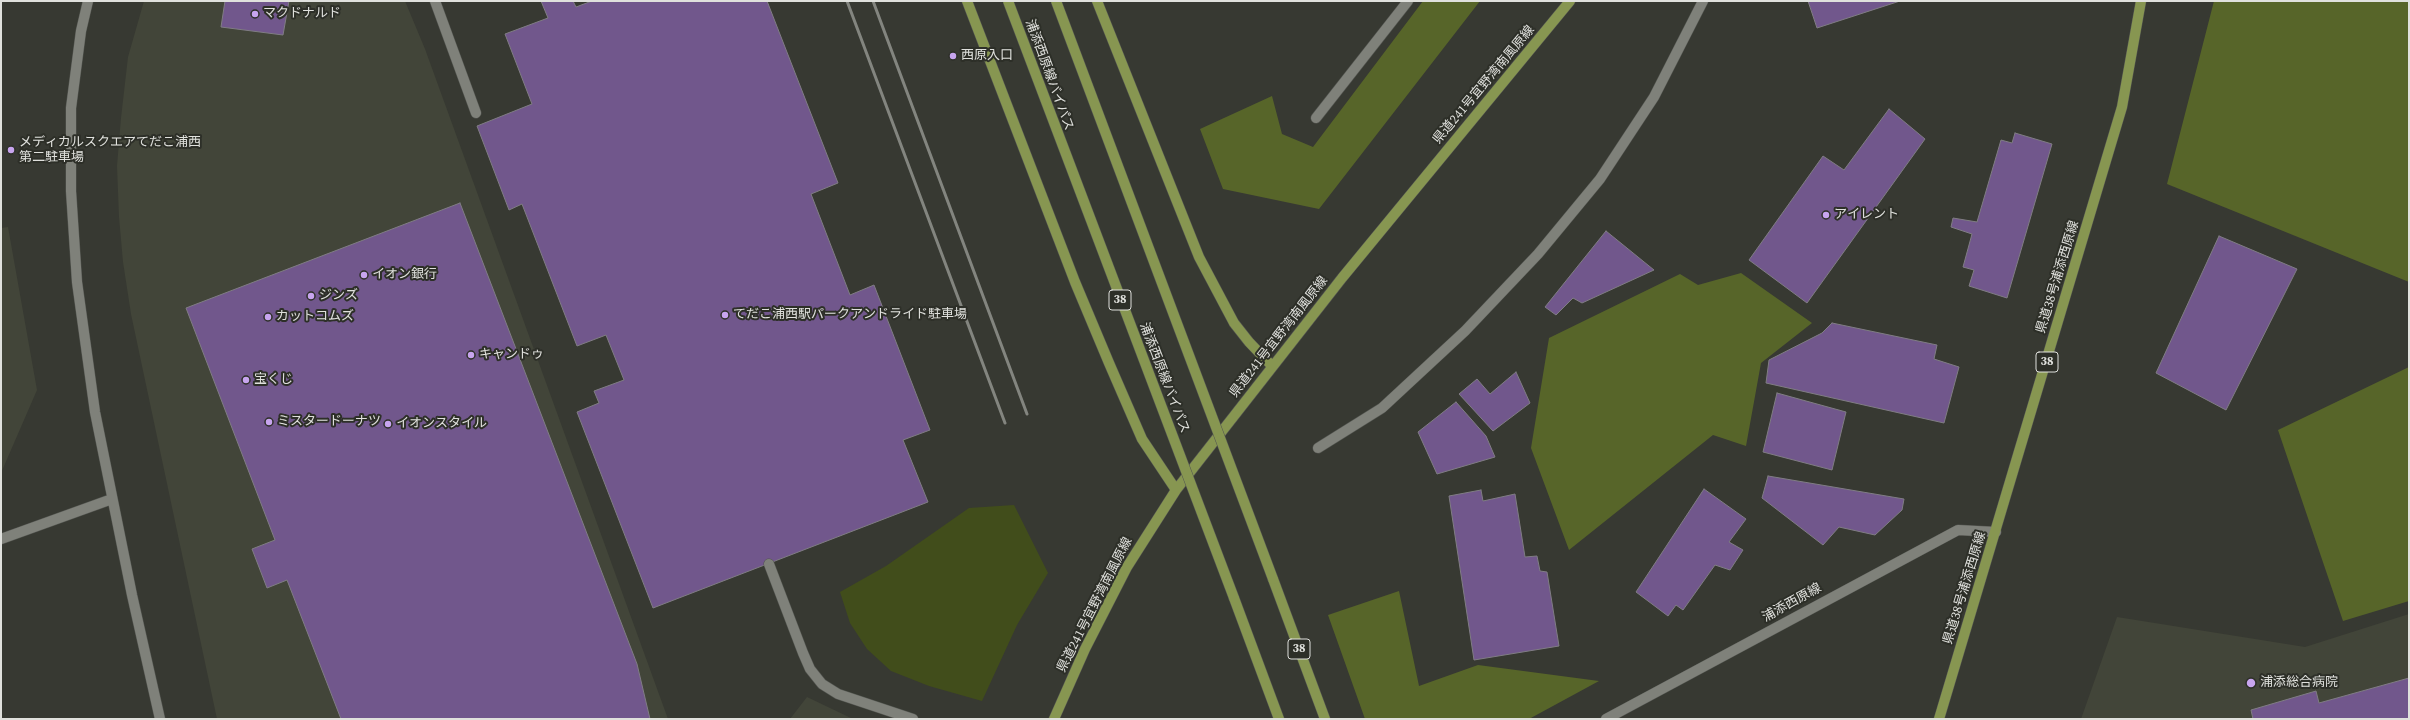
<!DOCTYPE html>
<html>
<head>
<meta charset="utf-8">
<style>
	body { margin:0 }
	#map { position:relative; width:2410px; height:720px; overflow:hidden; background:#373932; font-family:"Source Serif 4",serif }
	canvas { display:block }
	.frame { position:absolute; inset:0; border:2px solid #e0e1dd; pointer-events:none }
</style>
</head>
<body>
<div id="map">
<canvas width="2410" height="720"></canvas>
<div class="frame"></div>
</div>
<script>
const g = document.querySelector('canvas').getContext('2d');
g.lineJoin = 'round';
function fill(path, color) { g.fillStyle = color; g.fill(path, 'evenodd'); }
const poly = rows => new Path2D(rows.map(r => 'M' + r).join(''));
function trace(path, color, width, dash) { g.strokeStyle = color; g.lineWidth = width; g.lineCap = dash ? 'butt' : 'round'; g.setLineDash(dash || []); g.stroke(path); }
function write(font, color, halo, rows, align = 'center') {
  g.font = font + ' "Source Serif 4","Noto Sans JP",serif'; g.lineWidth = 4; g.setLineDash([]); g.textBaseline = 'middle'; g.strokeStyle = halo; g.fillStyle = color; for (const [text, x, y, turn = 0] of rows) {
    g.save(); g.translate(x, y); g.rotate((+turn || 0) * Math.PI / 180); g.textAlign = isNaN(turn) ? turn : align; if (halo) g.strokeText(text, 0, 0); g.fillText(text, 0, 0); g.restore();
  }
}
fill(poly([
	[144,1,405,1,425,49,668,719,217,719,131,314,123,262,119,217,117,166,121,118,128,57],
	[8,227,37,390,1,473,1,228],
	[2409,614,2409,719,2081,719,2117,617,2305,647],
	[807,697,853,719,790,719]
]), '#424539');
fill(poly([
	[1014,505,1048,573,1017,625,982,701,929,686,891,671,867,649,850,623,840,592,886,566,969,508]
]), '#414d1b');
fill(poly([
	[1423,1,1480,1,1319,209,1223,189,1200,129,1272,96,1282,134,1313,147],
	[2214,1,2409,1,2409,282,2167,184],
	[1741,273,1812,323,1761,363,1746,446,1713,435,1569,550,1531,448,1549,338,1680,274,1698,285],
	[2409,367,2409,601,2343,621,2278,430],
	[1399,591,1419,686,1478,665,1599,681,1529,719,1365,719,1328,615]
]), '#576529');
const building = poly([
	[225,1,289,1,283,35,221,27,225,1],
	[541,1,573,1,576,7,592,1,767,1,838,183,811,194,850,295,874,285,930,430,903,440,928,502,653,608,577,412,599,403,594,391,624,380,606,335,577,346,522,204,509,210,477,126,532,104,505,34,548,18,541,1],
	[1808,1,1900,1,1817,28,1808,1],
	[1889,109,1925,139,1807,303,1749,260,1823,156,1844,170,1889,109],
	[2015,133,2052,144,2007,298,1969,286,1974,270,1963,267,1972,234,1951,227,1953,218,1977,222,2001,140,2012,143,2015,133],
	[460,203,637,664,650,719,341,719,287,580,267,588,252,549,275,540,186,308,460,203],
	[1606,231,1654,270,1582,303,1573,298,1556,315,1545,307,1606,231],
	[2219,236,2297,269,2226,410,2156,373,2219,236],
	[1832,323,1937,345,1934,359,1959,367,1944,423,1766,383,1769,360,1822,333,1832,323],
	[1516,372,1530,403,1493,431,1459,394,1477,379,1490,394,1516,372],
	[1777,393,1846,412,1832,470,1763,452,1777,393],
	[1456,402,1486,436,1495,457,1437,474,1418,432,1456,402],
	[1768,476,1904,499,1902,510,1875,535,1839,527,1823,545,1762,498,1768,476],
	[1704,489,1746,519,1729,542,1743,550,1730,570,1715,565,1683,610,1676,605,1668,616,1636,592,1704,489],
	[1481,490,1483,501,1515,494,1525,557,1537,556,1540,571,1547,572,1559,646,1474,660,1449,496,1481,490],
	[2409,678,2409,719,2253,719,2251,710,2316,691,2319,703,2409,678]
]);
fill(building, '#71578c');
trace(building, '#807d84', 1);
const minor = poly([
	[88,1,81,31,71,108,71,191,77,282,95,412,132,595,160,719],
	[435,1,476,113],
	[1316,118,1408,1],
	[1318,448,1382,408,1465,331,1538,254,1600,179,1654,97,1703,1],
	[1,539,112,499],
	[769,564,803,653,810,669,822,684,838,694,913,719],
	[1606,719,1958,530,1996,532]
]);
const major = poly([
	[967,1,1075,282,1109,363,1142,439,1176,490],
	[1097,1,1199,257,1234,323,1249,342,1272,366],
	[1273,579,1325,719],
	[1234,598,1279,719],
	[1054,719,1085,649,1127,567,1176,490,1342,278,1570,1],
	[1939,719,2122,107,2141,1]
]);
trace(minor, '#545651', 11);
trace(major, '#545651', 11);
trace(minor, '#7f817a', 10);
trace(major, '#879651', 10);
trace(poly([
	[847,1,1005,423],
	[873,1,1027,414]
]), '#83857f', 3);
const majorBridge = poly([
	[1008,1,1234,598],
	[1056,1,1273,579]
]);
trace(majorBridge, '#545651', 11, []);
trace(majorBridge, '#879651', 10);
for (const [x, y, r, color] of [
	[255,14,4,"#c8a5ef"],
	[953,56,4,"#c8a5ef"],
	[11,150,4,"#c8a5ef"],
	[1826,215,4,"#c8a5ef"],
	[364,275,4,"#c8a5ef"],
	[311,296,4,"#c8a5ef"],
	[725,315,4,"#c8a5ef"],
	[268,317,4,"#c8a5ef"],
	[471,355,4,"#c8a5ef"],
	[246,380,4,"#c8a5ef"],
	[269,422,4,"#c8a5ef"],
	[388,424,4,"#c8a5ef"],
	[2251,683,5,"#c8a5ef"]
]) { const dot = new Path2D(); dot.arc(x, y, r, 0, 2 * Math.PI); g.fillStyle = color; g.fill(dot); trace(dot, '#2d2f28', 1.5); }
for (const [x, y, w] of [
	[1120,300,22],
	[2047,362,22],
	[1299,649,22]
]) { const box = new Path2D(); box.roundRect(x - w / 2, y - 10, w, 20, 3); g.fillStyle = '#2d2f28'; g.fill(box); trace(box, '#e0e1dd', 1); }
write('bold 12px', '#e0e1dd', null, [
	["38",1120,300],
	["38",2047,362],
	["38",1299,649]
]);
write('13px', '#e0e1dd', '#2d2f28', [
	["マクドナルド",263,14],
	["西原入口",961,56],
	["メディカルスクエアてだこ浦西",19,143],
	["第二駐車場",19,158],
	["アイレント",1834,215],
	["イオン銀行",372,275],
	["ジンズ",319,296],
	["てだこ浦西駅パークアンドライド駐車場",733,315],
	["カットコムズ",276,317],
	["キャンドゥ",479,355],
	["宝くじ",254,380],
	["ミスタードーナツ",277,422],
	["イオンスタイル",396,424],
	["浦添総合病院",2260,683]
], 'left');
write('13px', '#e0e1dd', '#2d2f28', [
	["浦添西原線バイパス",1049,75,70],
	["県道241号宜野湾南風原線",1484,85,-50],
	["県道38号浦添西原線",2058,277,-73],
	["県道241号宜野湾南風原線",1279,337,-52],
	["浦添西原線バイパス",1164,378,69],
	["県道38号浦添西原線",1965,588,-73],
	["浦添西原線",1792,603,-29],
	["県道241号宜野湾南風原線",1095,605,-63]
]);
</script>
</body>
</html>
